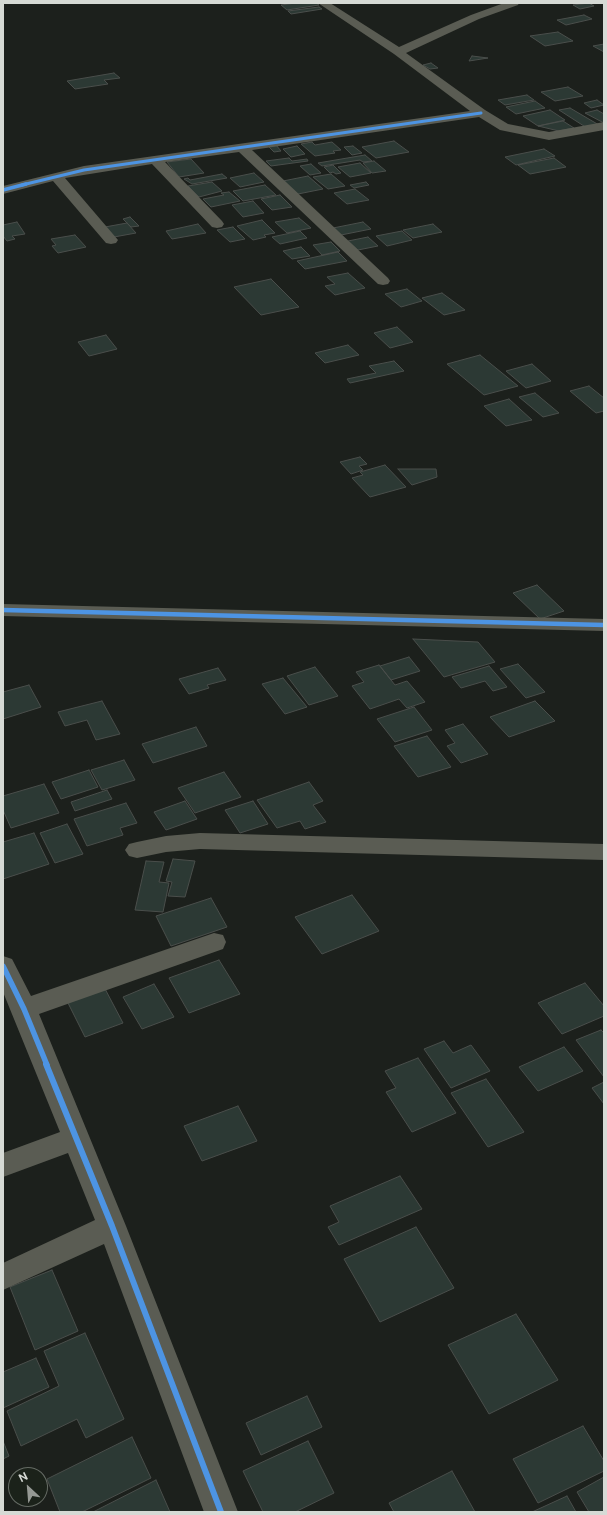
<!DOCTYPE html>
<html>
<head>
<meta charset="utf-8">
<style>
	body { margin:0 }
	#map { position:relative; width:607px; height:1515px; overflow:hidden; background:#1c201c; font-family:"Public Sans",sans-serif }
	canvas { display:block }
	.frame { position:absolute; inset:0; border:4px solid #d6dad5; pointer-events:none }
	.north { position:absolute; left:8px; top:1467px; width:40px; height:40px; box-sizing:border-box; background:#1b221a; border:1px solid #666c65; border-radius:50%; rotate:334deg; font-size:11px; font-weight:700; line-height:16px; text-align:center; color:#d6dad5 }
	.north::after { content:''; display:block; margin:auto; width:14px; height:18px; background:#959994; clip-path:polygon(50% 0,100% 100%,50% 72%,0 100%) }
</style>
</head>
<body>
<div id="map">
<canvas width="607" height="1515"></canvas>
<div class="frame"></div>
<div class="north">N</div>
</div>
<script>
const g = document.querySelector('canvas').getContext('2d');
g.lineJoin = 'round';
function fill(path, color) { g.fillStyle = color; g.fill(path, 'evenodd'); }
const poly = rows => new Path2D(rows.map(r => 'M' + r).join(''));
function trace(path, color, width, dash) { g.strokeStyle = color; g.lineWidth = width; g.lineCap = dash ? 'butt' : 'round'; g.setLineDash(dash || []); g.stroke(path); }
const building = poly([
	[296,3,316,3,319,5,287,10,281,5,296,3],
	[589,3,594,6,580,9,573,5,589,3],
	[319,7,322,9,291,14,288,11,319,7],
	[584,15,592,19,566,25,557,20,584,15],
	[558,32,573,41,545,46,530,36,558,32],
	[604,44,604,52,593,46,604,44],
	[472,56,488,58,469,61,472,56],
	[431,63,438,68,430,69,423,65,431,63],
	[114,73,120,78,104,80,108,84,75,89,67,81,114,73],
	[568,87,583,96,555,101,541,92,568,87],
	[527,95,534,100,505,105,498,100,527,95],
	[597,100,604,105,591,108,584,103,597,100],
	[535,101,545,108,516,114,506,107,535,101],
	[570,108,599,125,587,128,559,110,570,108],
	[550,110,565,120,538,126,523,116,550,110],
	[597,110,604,114,604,123,585,113,597,110],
	[563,121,574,128,559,131,538,126,563,121],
	[394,141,409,152,376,158,362,147,394,141],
	[312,142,315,145,332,142,341,150,333,151,335,153,315,156,301,144,312,142],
	[276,145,281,151,274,152,268,146,276,145],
	[297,146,305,154,291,157,283,149,297,146],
	[353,146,362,153,352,155,344,147,353,146],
	[544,149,555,156,516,165,505,157,544,149],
	[365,155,372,161,363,162,360,160,322,166,318,163,365,155],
	[289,158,292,161,307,159,308,161,271,166,266,161,289,158],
	[554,158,566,167,530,174,518,165,554,158],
	[191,159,204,173,179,177,167,162,191,159],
	[374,161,386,171,372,173,363,163,374,161],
	[360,163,371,173,350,177,338,167,360,163],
	[311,164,321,173,310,175,300,166,311,164],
	[333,165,341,173,336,174,333,172,330,173,324,167,333,165],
	[254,173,264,182,240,187,230,178,254,173],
	[222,174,227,178,192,184,184,179,188,178,190,180,222,174],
	[331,174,345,186,328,189,313,177,331,174],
	[308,176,323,189,298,194,283,181,308,176],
	[212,182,222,191,199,197,188,186,212,182],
	[366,182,369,185,354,188,350,185,366,182],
	[265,185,276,195,243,201,233,191,265,185],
	[355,189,369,200,347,204,334,193,355,189],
	[229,192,240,201,211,207,203,199,224,195,221,193,229,192],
	[280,195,292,207,272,210,261,199,280,195],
	[253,201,264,213,243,217,232,205,253,201],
	[130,217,139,226,131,227,123,219,130,217],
	[299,218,311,228,287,233,275,222,299,218],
	[262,220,275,233,264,235,266,237,253,240,237,226,262,220],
	[17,222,25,234,12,236,15,239,7,241,3,236,3,225,17,222],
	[363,222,371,229,341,235,333,228,363,222],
	[127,223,136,233,114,237,105,227,127,223],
	[198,224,206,233,172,239,166,231,198,224],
	[433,224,442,232,413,238,403,230,433,224],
	[233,227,245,239,230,242,217,230,233,227],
	[300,231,307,238,280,244,272,237,300,231],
	[402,231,412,240,387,246,376,236,402,231],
	[75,235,86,247,58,253,52,246,56,245,51,239,75,235],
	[368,237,378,246,358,250,348,241,368,237],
	[331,242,340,251,322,255,313,245,331,242],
	[301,247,310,256,292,259,283,251,301,247],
	[338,252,347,261,305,269,297,261,338,252],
	[348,273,365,288,335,295,325,286,335,284,327,277,348,273],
	[271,279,299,307,261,315,234,287,271,279],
	[407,289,422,301,401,307,385,294,407,289],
	[442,293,465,310,444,315,422,298,442,293],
	[397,327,413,342,390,348,374,333,397,327],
	[106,335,117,349,89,356,78,342,106,335],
	[348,345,359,355,325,363,315,353,348,345],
	[480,355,518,386,484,395,447,364,480,355],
	[394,361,404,371,350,383,347,379,376,373,369,366,394,361],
	[532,364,551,381,526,388,506,371,532,364],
	[589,386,604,398,604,411,596,413,570,391,589,386],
	[535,393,559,413,543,417,519,397,535,393],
	[509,399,532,420,506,426,484,406,509,399],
	[360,457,367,464,359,466,363,470,351,474,340,462,360,457],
	[385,465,406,487,370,497,352,478,363,475,360,472,385,465],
	[398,469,436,469,437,477,412,485,398,469],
	[537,585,564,611,540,619,513,593,537,585],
	[413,639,478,642,495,662,444,677,413,639],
	[409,657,420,671,391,680,380,666,409,657],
	[518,664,545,692,526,698,500,669,518,664],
	[379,665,395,685,407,681,425,702,407,708,399,699,370,709,352,686,364,682,356,672,379,665],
	[489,666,507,687,493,691,485,681,461,688,452,677,489,666],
	[315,667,338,696,309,705,287,676,315,667],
	[218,668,226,680,207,685,209,688,189,694,179,679,218,668],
	[283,678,307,707,285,714,262,684,283,678],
	[29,685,41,707,3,719,3,692,29,685],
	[102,701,120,734,96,740,87,720,65,726,58,712,102,701],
	[535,701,555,721,509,737,490,717,535,701],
	[414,707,432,730,395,742,377,719,414,707],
	[463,724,488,754,461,763,447,746,455,743,445,730,463,724],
	[196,727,207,746,153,763,142,744,196,727],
	[427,736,451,767,418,777,394,746,427,736],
	[124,760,135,780,102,790,91,770,124,760],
	[89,770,98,787,61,799,52,782,89,770],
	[224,772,241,797,195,813,178,788,224,772],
	[309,782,323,801,313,805,326,822,305,829,300,821,277,828,257,800,309,782],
	[44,784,59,813,11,828,3,810,3,796,44,784],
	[107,790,112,799,75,811,71,802,107,790],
	[185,801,197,819,166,830,154,812,185,801],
	[253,801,268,824,240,833,225,810,253,801],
	[126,803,137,823,120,828,123,835,87,846,74,819,126,803],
	[67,824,83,854,55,863,40,833,67,824],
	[34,833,49,864,3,879,3,842,34,833],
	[173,859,195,861,185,897,168,896,172,882,166,881,173,859],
	[146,861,164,862,159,882,169,883,163,912,135,910,146,861],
	[352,895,379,931,322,954,295,917,352,895],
	[211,898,227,927,171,946,156,916,211,898],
	[219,960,240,994,189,1013,169,978,219,960],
	[585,983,604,1006,604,1016,562,1034,538,1003,585,983],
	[154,984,174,1017,142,1029,123,997,154,984],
	[103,985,123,1023,85,1037,66,999,103,985],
	[601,1030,604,1033,604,1077,576,1040,601,1030],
	[444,1041,453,1053,471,1045,490,1071,451,1088,424,1049,444,1041],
	[564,1047,583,1071,538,1091,519,1067,564,1047],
	[418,1058,456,1113,412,1132,386,1092,396,1088,385,1071,418,1058],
	[486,1079,524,1132,488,1147,451,1093,486,1079],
	[604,1082,604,1104,592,1088,604,1082],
	[238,1106,257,1141,202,1161,184,1126,238,1106],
	[400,1176,422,1209,339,1245,328,1227,339,1222,330,1206,400,1176],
	[416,1227,454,1288,380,1322,344,1259,416,1227],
	[52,1270,78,1331,35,1350,10,1287,52,1270],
	[516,1314,558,1380,489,1414,448,1345,516,1314],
	[85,1333,124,1419,86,1438,77,1419,21,1446,7,1411,59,1386,44,1351,85,1333],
	[36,1358,49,1387,3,1408,3,1372,36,1358],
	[307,1396,322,1427,261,1455,246,1423,307,1396],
	[583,1426,604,1461,604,1471,538,1503,513,1459,583,1426],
	[132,1437,151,1478,82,1512,60,1512,47,1479,132,1437],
	[3,1441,9,1456,3,1459,3,1441],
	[308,1441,334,1493,295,1512,263,1512,243,1471,308,1441],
	[452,1471,475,1512,394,1512,389,1503,452,1471],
	[604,1477,604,1512,589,1512,577,1492,604,1477],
	[156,1480,170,1512,93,1512,156,1480],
	[567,1496,576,1512,532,1512,567,1496]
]);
fill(building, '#2c3934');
trace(building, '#4a4e4b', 1);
fill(poly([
	[318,3,330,3,399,47,471,15,504,3,519,3,518,5,479,19,406,53,485,110,508,124,549,132,604,122,604,130,549,140,500,130,479,117,252,150,388,278,390,281,388,284,383,285,378,284,239,152,165,162,222,221,224,224,222,227,217,228,212,227,152,164,65,178,118,240,116,243,111,244,106,243,53,181,3,194,3,186,84,166,470,111,394,54,318,3],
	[3,604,604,619,604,631,3,616,3,604],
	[200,833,604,844,604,860,200,849,166,852,137,858,129,856,125,850,129,844,137,842,166,836,200,833],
	[214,933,223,935,226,942,223,949,39,1014,126,1226,238,1512,204,1512,104,1244,3,1290,3,1263,95,1220,68,1153,3,1177,3,1153,60,1132,3,992,3,956,12,959,31,996,214,933]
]), '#5a5c53');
trace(poly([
	[22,185,84,170,481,113]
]), '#4d94e3', 3);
trace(poly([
	[3,190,26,184]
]), '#4d94e3', 3.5);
trace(poly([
	[3,610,604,625]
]), '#4d94e3', 4.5);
trace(poly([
	[3,966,24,1009,47,1065]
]), '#4d94e3', 5.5);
trace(poly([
	[46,1064,112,1226,221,1512]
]), '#4d94e3', 6);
</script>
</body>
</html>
